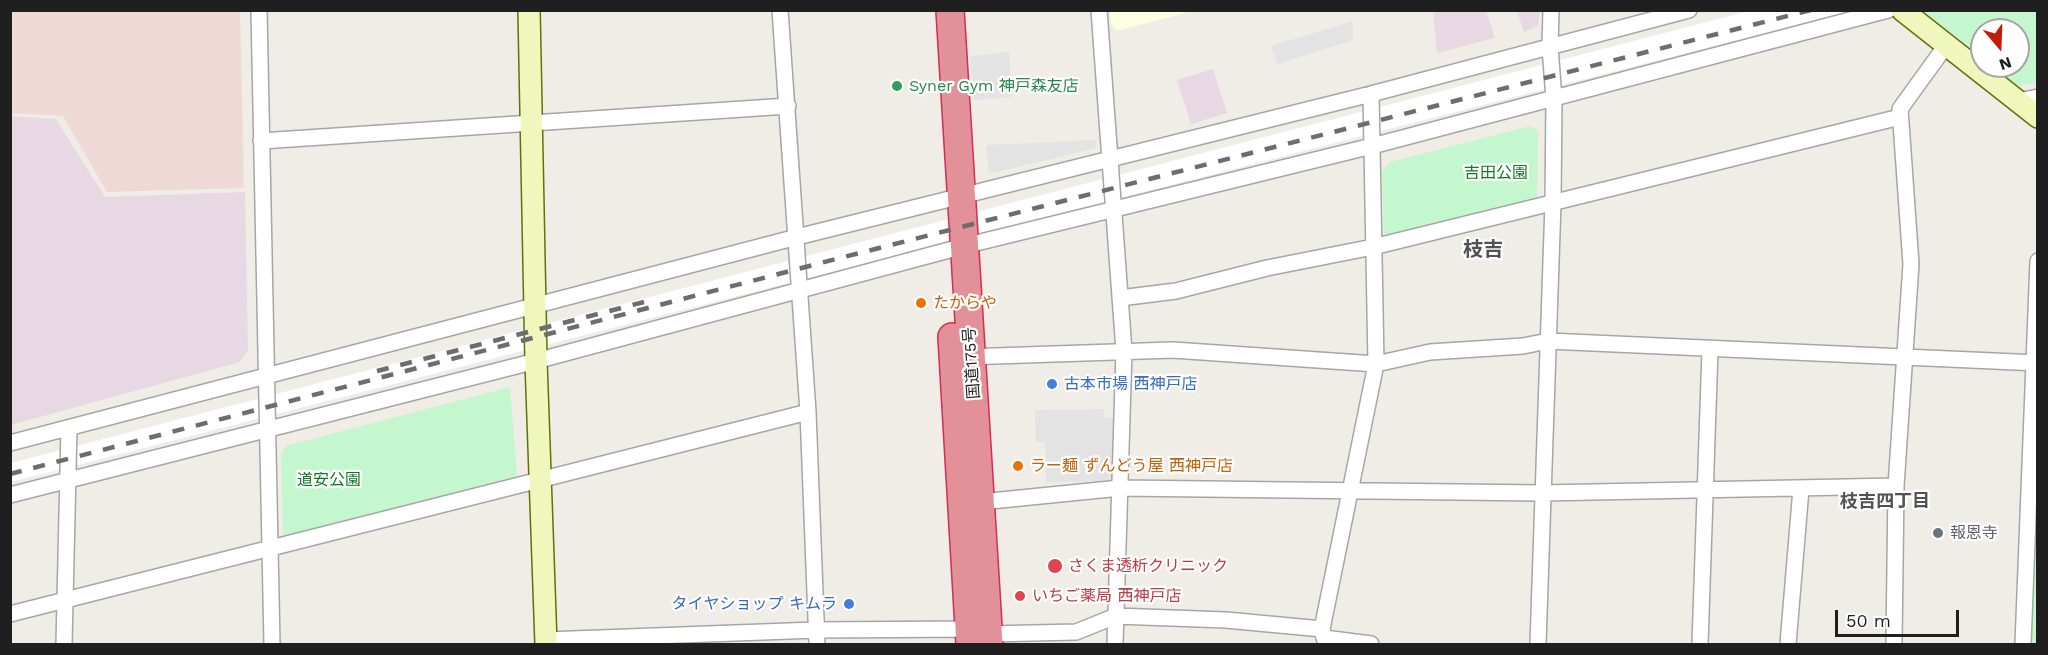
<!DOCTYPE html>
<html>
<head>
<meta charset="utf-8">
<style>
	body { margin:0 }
	#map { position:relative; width:2048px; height:655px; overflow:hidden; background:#f0ede6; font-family:"Work Sans",sans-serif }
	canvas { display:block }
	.frame { position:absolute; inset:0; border:12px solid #1f1f1f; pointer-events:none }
	.north { position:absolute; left:1970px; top:18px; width:60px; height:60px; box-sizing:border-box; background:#fff; border:2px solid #a5a5a5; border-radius:50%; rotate:161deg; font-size:16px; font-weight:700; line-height:24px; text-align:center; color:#1f1f1f }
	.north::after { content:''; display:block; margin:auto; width:21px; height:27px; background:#c61a08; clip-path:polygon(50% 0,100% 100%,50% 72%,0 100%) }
	.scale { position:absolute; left:1835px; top:610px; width:124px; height:27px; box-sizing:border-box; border:3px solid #1f1f1f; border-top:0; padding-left:8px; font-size:18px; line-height:21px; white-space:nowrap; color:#1f1f1f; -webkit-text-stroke:4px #fff; paint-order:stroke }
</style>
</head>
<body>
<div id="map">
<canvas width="2048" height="655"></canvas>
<div class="frame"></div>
<div class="north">N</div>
<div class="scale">50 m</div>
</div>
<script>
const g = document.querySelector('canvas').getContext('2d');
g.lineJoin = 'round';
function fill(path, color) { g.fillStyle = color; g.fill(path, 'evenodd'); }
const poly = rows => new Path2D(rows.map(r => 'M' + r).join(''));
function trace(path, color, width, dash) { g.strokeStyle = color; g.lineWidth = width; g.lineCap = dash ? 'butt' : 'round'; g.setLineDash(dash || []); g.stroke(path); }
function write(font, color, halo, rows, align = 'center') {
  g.font = font + ' "Work Sans","Noto Sans JP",sans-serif'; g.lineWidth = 4.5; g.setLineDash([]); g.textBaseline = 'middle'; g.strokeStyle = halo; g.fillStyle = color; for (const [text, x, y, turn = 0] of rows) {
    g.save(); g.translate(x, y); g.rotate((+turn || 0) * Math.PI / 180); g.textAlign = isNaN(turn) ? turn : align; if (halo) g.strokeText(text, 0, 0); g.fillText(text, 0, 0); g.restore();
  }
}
fill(poly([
	[10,11,240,11,244,188,107,192,63,116,11,113]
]), '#efd9d6');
fill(poly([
	[1442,11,1486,11,1495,38,1437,53,1433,13],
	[1517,11,1540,11,1538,26,1524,32],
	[1213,69,1227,113,1191,124,1177,80],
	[11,116,56,119,105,197,245,192,248,350,240,362,11,425]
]), '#e8d8e4');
fill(poly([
	[1110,11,1110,10,1193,11,1117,31,1111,24]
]), '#fbfee1');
fill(poly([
	[1923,11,2037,11,2037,83,2015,86,1993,66,2018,66,2018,30,1982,30,1982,56],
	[1530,126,1538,131,1537,197,1533,203,1391,238,1384,233,1382,171,1390,162],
	[510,387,517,476,292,536,283,534,281,456,285,446],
	[2037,498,2037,644,2034,644,2029,640,2035,505]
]), '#c5f7ce');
fill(poly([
	[1353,21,1353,40,1277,64,1271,46],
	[1009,52,1012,97,974,100,970,56],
	[1095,140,1096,148,989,174,986,145],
	[1104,409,1105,418,1113,418,1114,481,1046,482,1045,442,1036,442,1035,410]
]), '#e3e3e3');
fill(poly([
	[1749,11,1850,11,11,482,11,463]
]), '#fff');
const street = poly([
	[259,10,272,644],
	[780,10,808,412,817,644],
	[1099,10,1124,351,1115,644],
	[2018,101,2038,97],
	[261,141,788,106],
	[1120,298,1176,291,1267,268,1373,247,1900,117],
	[965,357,1173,350,1376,364,1430,352,1523,346,1548,341,2038,363],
	[10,443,797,237,1371,94,1689,10],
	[10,495,536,361,964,246,1372,146,1888,10],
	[981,502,1120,488,1542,493,1896,486],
	[10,614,808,412],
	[1322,629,1376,364,1371,94],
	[546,640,816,630,969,629,989,634,1076,632,1116,616,1226,620,1322,629,1324,638,1371,644],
	[64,644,69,428],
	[1538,644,1553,203,1554,99,1550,47,1551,10],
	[1700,644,1710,350],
	[1788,644,1801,489],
	[1894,644,1896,486,1911,264,1900,109,1947,44],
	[2023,644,2038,261]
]);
const secondary = poly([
	[529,10,536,361,546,644],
	[1902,10,2038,117]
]);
const highway = poly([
	[950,10,989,644],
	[952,337,970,644]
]);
trace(street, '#a6a6a6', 18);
trace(secondary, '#5e7309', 24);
trace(highway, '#d42d56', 30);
trace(street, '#fff', 15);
trace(secondary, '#eff7bc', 21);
trace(highway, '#e39199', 27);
trace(poly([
	[377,371,644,302],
	[10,474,840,258,1811,10]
]), '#6d6d6d', 4.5, [12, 12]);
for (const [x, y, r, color] of [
	[897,86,6,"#2e9e5b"],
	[921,303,6,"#e8710a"],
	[1052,384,6,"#3f7fe0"],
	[1018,466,6,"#e8710a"],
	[1938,533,6,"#6b7280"],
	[1055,566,8,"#e0444e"],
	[1020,596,6,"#e0444e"],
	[849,604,6,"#3f7fe0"]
]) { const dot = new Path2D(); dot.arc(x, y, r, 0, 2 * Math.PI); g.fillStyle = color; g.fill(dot); trace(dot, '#fff', 2); }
write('16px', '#27864d', '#fff', [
	["Syner Gym 神戸森友店",909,86]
], 'left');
write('16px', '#107a23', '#fff', [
	["吉田公園",1496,173],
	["道安公園",329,480]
]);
write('16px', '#c56008', '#fff', [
	["たからや",933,303],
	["ラー麺 ずんどう屋 西神戸店",1030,466]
], 'left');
write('16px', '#1f1f1f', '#fff', [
	["国道175号",972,363,-94]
]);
write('16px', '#366cbe', '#fff', [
	["古本市場 西神戸店",1064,384],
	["タイヤショップ キムラ",837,604,"right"]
], 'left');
write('16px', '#5b616d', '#fff', [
	["報恩寺",1950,533]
], 'left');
write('16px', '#be3a42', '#fff', [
	["さくま透析クリニック",1068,566],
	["いちご薬局 西神戸店",1032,596]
], 'left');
write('bold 18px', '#525252', '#fff', [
	["枝吉四丁目",1885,502]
]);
write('bold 20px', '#525252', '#fff', [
	["枝吉",1483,250]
]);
</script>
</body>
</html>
